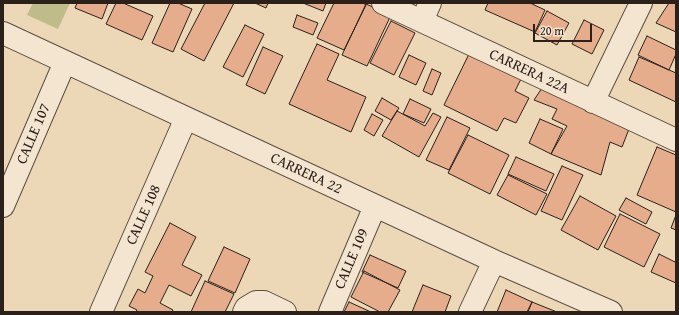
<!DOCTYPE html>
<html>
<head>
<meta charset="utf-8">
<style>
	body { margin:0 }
	#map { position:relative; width:679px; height:315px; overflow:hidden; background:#ecd7b7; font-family:"Gentium Book Plus",serif }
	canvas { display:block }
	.frame { position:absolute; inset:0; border:4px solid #2c201b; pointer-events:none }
	.scale { position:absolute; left:533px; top:24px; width:59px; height:18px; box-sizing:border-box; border:2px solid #2c201b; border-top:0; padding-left:5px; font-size:12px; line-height:14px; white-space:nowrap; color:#2c201b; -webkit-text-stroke:3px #f3e5d0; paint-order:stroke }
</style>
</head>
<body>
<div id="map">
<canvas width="679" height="315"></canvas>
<div class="frame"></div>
<div class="scale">20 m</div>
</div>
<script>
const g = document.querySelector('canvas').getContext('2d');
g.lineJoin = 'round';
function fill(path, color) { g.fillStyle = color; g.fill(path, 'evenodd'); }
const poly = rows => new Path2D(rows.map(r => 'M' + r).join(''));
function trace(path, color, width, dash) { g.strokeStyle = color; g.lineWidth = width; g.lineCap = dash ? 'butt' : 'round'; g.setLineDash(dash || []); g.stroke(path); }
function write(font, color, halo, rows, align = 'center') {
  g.font = font + ' "Gentium Book Plus",serif'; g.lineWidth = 3; g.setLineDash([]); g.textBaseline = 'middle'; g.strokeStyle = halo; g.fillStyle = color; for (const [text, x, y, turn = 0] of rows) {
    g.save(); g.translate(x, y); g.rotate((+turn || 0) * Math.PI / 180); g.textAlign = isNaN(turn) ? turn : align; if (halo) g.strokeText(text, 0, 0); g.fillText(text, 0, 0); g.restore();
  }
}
fill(poly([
	[33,3,70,3,58,29,27,15]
]), '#c0bc89');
const building = poly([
	[77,3,108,3,102,19,75,8,77,3],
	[116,3,123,3,153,16,142,40,106,24,116,3],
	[170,3,178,3,192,9,173,52,152,43,170,3],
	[205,3,234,3,204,61,181,49,205,3],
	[255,3,268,3,266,8,255,3],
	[303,3,326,3,323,11,303,3],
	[334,3,363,3,366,5,344,50,317,38,334,3],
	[488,3,530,3,545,10,535,32,485,10,488,3],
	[669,3,676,3,676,32,656,23,669,3],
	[366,4,391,15,367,66,342,55,366,4],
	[547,11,569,23,557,45,535,33,547,11],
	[297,15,318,23,313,35,293,27,297,15],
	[584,20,604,30,592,54,572,44,584,20],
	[391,21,415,33,394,75,370,63,391,21],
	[245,25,264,34,243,77,223,67,245,25],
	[647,36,676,50,676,54,669,70,638,55,647,36],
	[317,44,339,54,327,80,366,97,351,132,289,104,317,44],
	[263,47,283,56,265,94,246,85,263,47],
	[470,52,522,77,515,91,529,98,516,123,504,118,497,131,444,105,470,52],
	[409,55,426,63,416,85,399,77,409,55],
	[639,57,676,73,676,102,629,80,639,57],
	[432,69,441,73,432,95,423,91,432,69],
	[542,88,629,129,622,147,610,142,601,175,551,154,567,126,552,119,557,109,534,100,542,88],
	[382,98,399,108,391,120,375,111,382,98],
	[410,99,431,109,424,123,403,114,410,99],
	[397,111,425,126,433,113,441,117,419,157,382,136,397,111],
	[372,114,383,120,374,136,364,130,372,114],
	[447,117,470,128,449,170,426,160,447,117],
	[540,119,563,129,551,154,529,143,540,119],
	[468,135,509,155,490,194,448,173,468,135],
	[657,147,676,155,676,212,637,195,657,147],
	[516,157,554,174,546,191,508,174,516,157],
	[562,166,583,175,562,220,541,211,562,166],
	[508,175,547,194,536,215,497,195,508,175],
	[580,196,616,216,598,250,561,230,580,196],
	[626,198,652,212,646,224,619,210,626,198],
	[620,214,660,234,644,267,604,247,620,214],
	[676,215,676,230,671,228,676,215],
	[170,223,196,237,182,265,202,275,191,296,169,285,160,303,173,310,172,312,136,312,137,310,129,306,138,289,145,293,153,276,145,272,170,223],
	[224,247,250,259,235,293,208,281,224,247],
	[659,254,675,262,676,259,676,283,651,272,659,254],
	[370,255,406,271,398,288,362,272,370,255],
	[364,271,400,290,388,312,380,312,351,297,364,271],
	[205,281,234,294,225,312,191,312,205,281],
	[423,285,451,296,445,312,412,312,423,285],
	[506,290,532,302,527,312,497,312,506,290],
	[349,302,371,312,344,312,349,302],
	[532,302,557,312,528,312,532,302]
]);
fill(building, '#e5ad8b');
trace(building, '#2c201b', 1);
const street = poly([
	[383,3,676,140],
	[422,21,430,3],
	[3,33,494,261,611,312],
	[593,102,641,3],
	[3,206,65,62],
	[101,312,186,118],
	[244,312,246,308,256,302,264,302,285,312],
	[330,312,375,206],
	[470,312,494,261]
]);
trace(street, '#5c4e42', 24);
trace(street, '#f3e5d0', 22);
write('15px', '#2c201b', '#f3e5d0', [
	["CARRERA 22A",529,72,25],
	["CALLE 107",34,134,-67],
	["CARRERA 22",306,174,25],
	["CALLE 108",144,215,-66],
	["CALLE 109",352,259,-67]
]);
</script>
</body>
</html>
